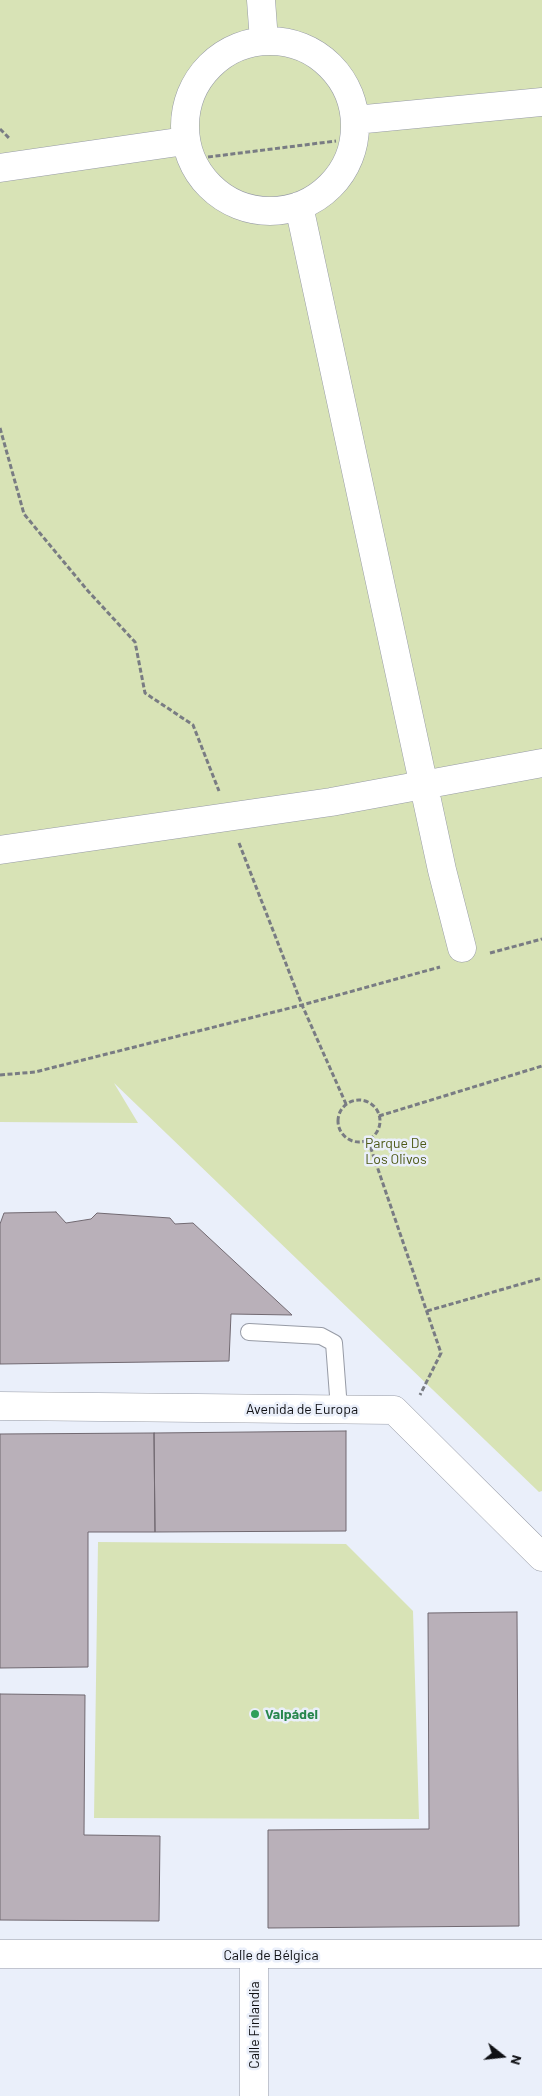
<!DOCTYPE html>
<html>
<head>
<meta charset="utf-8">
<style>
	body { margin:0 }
	#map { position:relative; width:542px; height:2096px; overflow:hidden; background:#eaeffa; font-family:Barlow,sans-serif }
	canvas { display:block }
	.north { position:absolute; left:477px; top:2031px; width:50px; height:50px; -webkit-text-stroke:4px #eaeffa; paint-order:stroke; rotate:106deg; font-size:14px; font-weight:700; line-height:20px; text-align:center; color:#0f1014 }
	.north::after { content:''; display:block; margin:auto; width:18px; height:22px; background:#0f1014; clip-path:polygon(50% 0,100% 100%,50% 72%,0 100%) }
</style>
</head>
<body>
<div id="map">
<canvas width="542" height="2096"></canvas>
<div class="north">N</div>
</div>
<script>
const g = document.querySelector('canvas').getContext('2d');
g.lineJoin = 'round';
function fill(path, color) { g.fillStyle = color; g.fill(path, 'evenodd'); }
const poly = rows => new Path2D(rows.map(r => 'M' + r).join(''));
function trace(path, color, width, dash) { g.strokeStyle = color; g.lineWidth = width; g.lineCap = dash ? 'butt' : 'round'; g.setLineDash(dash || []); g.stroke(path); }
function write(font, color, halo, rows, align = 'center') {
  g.font = font + ' Barlow,sans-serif'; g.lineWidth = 5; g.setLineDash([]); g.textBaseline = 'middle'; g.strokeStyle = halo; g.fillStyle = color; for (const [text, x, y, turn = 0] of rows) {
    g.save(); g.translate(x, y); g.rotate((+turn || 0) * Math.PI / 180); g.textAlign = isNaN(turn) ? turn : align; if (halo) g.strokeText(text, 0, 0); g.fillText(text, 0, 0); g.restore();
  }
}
fill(poly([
	[0,0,542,0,542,1491,539,1492,114,1083,138,1123,0,1122],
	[98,1542,346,1544,413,1611,419,1819,94,1818]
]), '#d8e3b6');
const building = poly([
	[56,1212,66,1223,91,1219,97,1213,170,1218,175,1224,193,1223,292,1315,231,1314,229,1361,0,1364,0,1224,4,1213,56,1212],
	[346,1431,346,1531,155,1532,154,1433,346,1431],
	[154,1433,155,1532,88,1532,88,1667,0,1668,0,1434,154,1433],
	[517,1612,519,1926,268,1928,268,1830,429,1829,428,1613,517,1612],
	[0,1694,85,1695,84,1835,160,1836,159,1921,0,1920,0,1694]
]);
fill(building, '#b9b0b9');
trace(building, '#716971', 1);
const service = poly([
	[249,1332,321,1336,334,1343,339,1409]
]);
const minor = poly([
	[261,0,264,41],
	'185 126a85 85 0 1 1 170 0a85 85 0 1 1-170 0Z',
	[355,120,542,102],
	[0,168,185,141],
	[299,206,442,870,462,948],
	[0,850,331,802,542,763],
	[0,1406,394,1410,542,1557],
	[0,1954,542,1954],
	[254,1955,254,2096]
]);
trace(service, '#979ba6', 18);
trace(minor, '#979ba6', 29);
trace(poly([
	[0,129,9,138],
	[208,157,336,141],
	[0,428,24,514,88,591,135,642,145,693,193,725,219,791],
	[239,843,302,1005,346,1104],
	[490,953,542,939],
	[0,1075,35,1072,302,1005,440,967],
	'338 1121a21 21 0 1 1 42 0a21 21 0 1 1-42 0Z',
	[379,1116,542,1066],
	[368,1140,441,1353,420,1395],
	[427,1311,542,1278]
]), '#797c83', 3, [5, 2.5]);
trace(service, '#fff', 16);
trace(minor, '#fff', 28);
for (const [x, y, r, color] of [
	[255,1714,5,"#2e9e5b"]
]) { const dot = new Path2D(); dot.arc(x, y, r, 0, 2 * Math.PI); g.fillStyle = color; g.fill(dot); trace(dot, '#eaeffa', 2); }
write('14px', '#4d5916', '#eaeffa', [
	["Parque De",396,1143],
	["Los Olivos",396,1159]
]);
write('14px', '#0f1014', '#eaeffa', [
	["Avenida de Europa",302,1409],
	["Calle de Bélgica",271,1955],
	["Calle Finlandia",254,2025,-90]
]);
write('bold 14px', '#27864d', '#eaeffa', [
	["Valpádel",265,1714]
], 'left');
</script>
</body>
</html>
